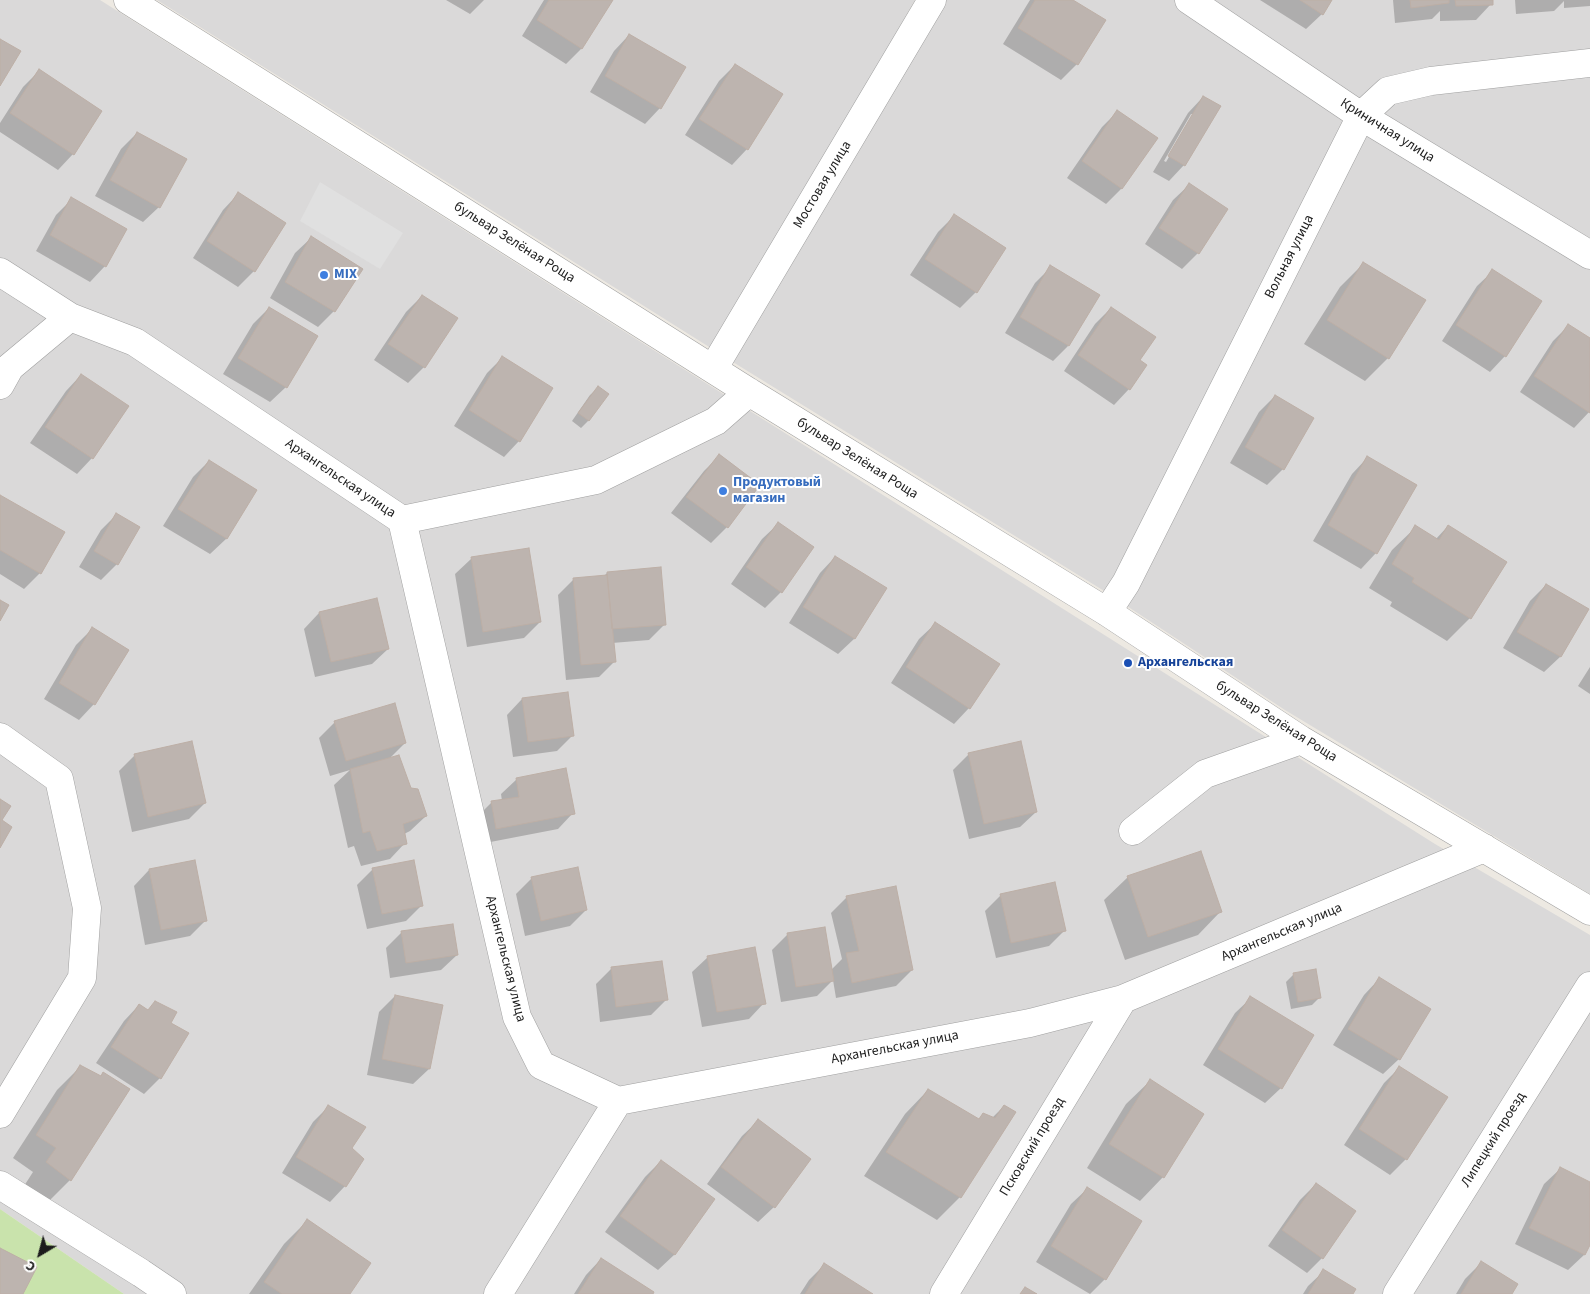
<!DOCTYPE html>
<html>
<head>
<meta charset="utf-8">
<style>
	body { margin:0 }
	#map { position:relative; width:1590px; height:1294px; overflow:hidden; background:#ede9e2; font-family:"Source Sans 3",sans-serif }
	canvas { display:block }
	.north { position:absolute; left:15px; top:1229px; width:50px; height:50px; -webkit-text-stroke:4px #fff; paint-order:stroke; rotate:217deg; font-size:14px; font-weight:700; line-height:20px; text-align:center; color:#1c1c1c }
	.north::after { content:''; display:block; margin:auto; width:18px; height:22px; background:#1c1c1c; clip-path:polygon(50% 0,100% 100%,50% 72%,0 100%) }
</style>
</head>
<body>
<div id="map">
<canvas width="1590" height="1294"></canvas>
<div class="north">С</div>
</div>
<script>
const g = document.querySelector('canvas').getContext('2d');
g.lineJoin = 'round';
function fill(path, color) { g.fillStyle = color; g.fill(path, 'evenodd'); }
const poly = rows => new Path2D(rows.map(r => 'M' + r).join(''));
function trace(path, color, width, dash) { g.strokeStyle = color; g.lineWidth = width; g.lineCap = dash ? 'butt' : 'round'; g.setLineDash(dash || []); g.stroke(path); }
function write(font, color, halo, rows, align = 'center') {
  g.font = font + ' "Source Sans 3",sans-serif'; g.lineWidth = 4; g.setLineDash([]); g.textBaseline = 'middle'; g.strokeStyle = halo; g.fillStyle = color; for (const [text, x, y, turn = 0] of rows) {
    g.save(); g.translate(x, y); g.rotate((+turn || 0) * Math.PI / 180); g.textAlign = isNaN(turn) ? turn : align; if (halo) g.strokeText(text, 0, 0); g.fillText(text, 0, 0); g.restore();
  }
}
fill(poly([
	[0,0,100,0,1435,844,1590,935,1590,1294,124,1294,0,1209],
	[157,0,915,0,714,350],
	[945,0,1590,0,1590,894,1285,710,1101,589,728,359]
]), '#dad9d9');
fill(poly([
	[0,1209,124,1294,0,1294]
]), '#c9e3ac');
fill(poly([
	[320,182,403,233,380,269,300,221]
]), '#e0e0e0');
fill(poly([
	[446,0,484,0,470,14],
	[544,0,611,0,581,49,566,64,522,36],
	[1030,0,1071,0,1077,64,1061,80,1003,44],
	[1260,0,1331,0,1322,14,1306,29],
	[1393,0,1491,0,1491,4,1476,20,1440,21,1440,11,1432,19,1395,23],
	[1515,0,1590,0,1590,6,1564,8,1564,1,1554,11,1516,14],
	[629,35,660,108,645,124,590,92,614,51],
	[735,65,747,149,732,165,685,135,719,81],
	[39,71,73,154,58,170,0,132,0,123,23,87],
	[1203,97,1184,165,1169,181,1153,172,1188,113],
	[1191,114,1194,114,1166,162,1164,161],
	[1117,112,1156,138,1121,189,1106,204,1067,178,1102,127],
	[137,133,159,207,143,222,95,196,121,149],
	[1189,185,1198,253,1182,269,1145,244,1173,200],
	[238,194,254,271,238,287,193,258,223,210],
	[72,199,105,266,90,282,36,251,56,215],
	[954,216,976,292,960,308,910,275,938,232],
	[311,238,334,311,318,327,270,298,295,253],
	[1363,264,1388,358,1365,381,1304,344,1340,287],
	[1051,267,1068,346,1053,361,1005,333,1035,283],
	[1493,271,1505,356,1490,372,1442,341,1477,286],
	[422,296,424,367,408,383,374,360,406,312],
	[269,308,286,387,270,402,223,374,253,324],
	[1111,308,1138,361,1129,389,1114,405,1064,371,1095,324],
	[1568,326,1590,340,1590,411,1574,428,1520,392,1553,341],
	[502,358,519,441,504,457,454,426,487,373],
	[81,375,92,458,77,474,30,443,66,391],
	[598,388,607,394,588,421,581,428,572,421,590,395],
	[1275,396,1283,469,1267,485,1230,463,1259,412],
	[720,455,759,485,727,527,711,543,671,513,704,471],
	[1367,458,1376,553,1361,569,1313,541,1352,474],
	[209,461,256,490,226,539,210,554,163,526,193,477],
	[0,497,40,573,24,589,0,574],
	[116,515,117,564,101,580,79,567,101,530],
	[778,524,781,592,765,608,731,584,762,539],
	[1448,526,1470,618,1447,641,1390,606,1392,602,1369,588,1392,550,1416,527,1435,540],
	[528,549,540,622,524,638,467,647,455,574,471,559],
	[835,557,885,588,854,639,838,654,789,623,820,573],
	[607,573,665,624,649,640,612,643,615,661,599,677,566,680,558,595,574,579,604,576],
	[1546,585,1588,609,1560,657,1544,672,1503,648,1530,601],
	[376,600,388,649,372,664,315,677,304,629,319,613],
	[935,624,969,708,954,724,891,683,919,639],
	[92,629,94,704,79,720,44,699,76,645],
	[1590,667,1590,694,1578,686],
	[522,699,573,735,557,751,513,757,507,715],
	[335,722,405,743,388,760,410,789,426,816,410,831,404,834,405,843,390,859,361,866,354,846,348,848,334,785,350,770,330,776,319,738],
	[969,754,1036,812,1020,827,969,839,953,770],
	[135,755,205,803,189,819,132,832,119,771],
	[517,779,573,813,558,829,480,844,476,818,492,802,502,801,501,794],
	[373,869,422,905,406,921,367,929,357,885],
	[149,870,205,921,190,936,145,945,134,886],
	[1128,877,1221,911,1198,935,1125,960,1104,900],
	[532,878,586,910,570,926,525,936,516,894],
	[1001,895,1065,930,1049,946,996,958,985,911],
	[847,897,912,970,896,986,836,998,833,980,817,996,781,1002,772,950,788,934,831,970,842,959,831,913],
	[402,932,457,955,441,970,390,978,386,948],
	[708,957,764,1003,749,1019,702,1027,692,972],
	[611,969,666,1000,651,1015,600,1022,596,984],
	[1294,974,1320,997,1312,1005,1291,1009,1286,982],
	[1379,979,1399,1059,1383,1074,1333,1045,1364,995],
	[395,996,429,1069,413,1084,367,1075,379,1012],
	[1251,998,1281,1088,1265,1103,1203,1065,1235,1013],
	[139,1005,187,1034,160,1078,144,1094,96,1063,124,1021],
	[81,1066,100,1077,103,1073,70,1180,47,1203,24,1186,33,1172,13,1158,57,1090],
	[1399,1068,1446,1098,1406,1159,1390,1175,1344,1145,1384,1083],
	[1150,1081,1163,1177,1140,1201,1087,1168,1126,1104],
	[928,1090,978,1120,983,1114,992,1118,1004,1106,960,1197,937,1220,864,1176,905,1114],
	[329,1106,345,1186,330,1202,282,1173,313,1122],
	[758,1121,774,1207,758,1222,707,1184,742,1136],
	[661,1161,714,1199,674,1255,658,1270,605,1232,645,1177],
	[1560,1169,1590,1184,1590,1242,1584,1255,1568,1270,1515,1244,1544,1184],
	[1316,1184,1322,1258,1307,1273,1268,1246,1300,1200],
	[1087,1189,1105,1279,1090,1294,1036,1262,1071,1204],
	[308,1220,348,1294,249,1294,284,1244],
	[601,1259,651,1294,574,1294,586,1275],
	[1481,1263,1511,1294,1456,1294,1465,1279],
	[824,1265,871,1294,800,1294,809,1280],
	[1324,1271,1352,1294,1303,1294,1308,1286]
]), '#0003');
const building = poly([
	[549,0,613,0,582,49,537,20,549,0],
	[1035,0,1073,0,1106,20,1078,65,1018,28,1035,0],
	[1300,0,1332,0,1323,15,1300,0],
	[1410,0,1449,0,1449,3,1411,8,1410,0],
	[1455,0,1493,0,1493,5,1456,6,1455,0],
	[629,34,686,67,661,109,605,76,629,34],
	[0,39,21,51,0,86,0,39],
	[735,64,783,94,748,150,699,119,735,64],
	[39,69,102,111,74,155,10,113,39,69],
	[1203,96,1221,106,1185,166,1168,156,1203,96],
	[1117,110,1158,138,1122,189,1082,161,1117,110],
	[137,132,187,159,160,208,110,180,137,132],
	[1189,183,1228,209,1199,254,1159,228,1189,183],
	[238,192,286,223,255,272,207,241,238,192],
	[71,197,127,229,106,267,50,235,71,197],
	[954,214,1006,248,977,293,925,259,954,214],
	[311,236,363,269,335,312,285,282,311,236],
	[1363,262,1426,300,1389,359,1327,320,1363,262],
	[1050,265,1100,295,1069,346,1020,317,1050,265],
	[1492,269,1542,301,1506,357,1456,325,1492,269],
	[422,295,458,318,425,368,388,344,422,295],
	[269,307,318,336,287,388,238,358,269,307],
	[1111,307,1156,337,1140,360,1147,365,1130,390,1078,355,1111,307],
	[1568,324,1590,338,1590,413,1534,376,1568,324],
	[502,356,553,388,520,442,469,410,502,356],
	[81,374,129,406,93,459,45,427,81,374],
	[598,386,609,394,589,421,578,413,598,386],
	[1275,395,1314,418,1284,470,1245,447,1275,395],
	[719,454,760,485,728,528,686,497,719,454],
	[1367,456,1417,485,1377,554,1328,525,1367,456],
	[209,460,257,490,227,539,178,509,209,460],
	[0,495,65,532,41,574,0,550,0,495],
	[116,513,140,527,118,565,94,551,116,513],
	[778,522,814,547,782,593,746,567,778,522],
	[1415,525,1439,540,1448,525,1507,562,1471,619,1412,582,1414,578,1392,564,1415,525],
	[529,548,541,622,483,632,471,557,529,548],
	[835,556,887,588,855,639,803,607,835,556],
	[661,567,666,625,612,629,607,572,661,567],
	[607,575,616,662,581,665,573,578,607,575],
	[1546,584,1589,609,1561,657,1517,632,1546,584],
	[377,598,389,649,331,662,319,612,377,598],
	[0,600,9,605,0,621,0,600],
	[935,622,1000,664,970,709,906,667,935,622],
	[92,627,129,650,95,705,59,683,92,627],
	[568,692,574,736,528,742,522,698,568,692],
	[395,703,406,743,346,761,334,721,395,703],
	[192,741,206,803,148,817,134,754,192,741],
	[1021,741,1037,812,984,824,968,753,1021,741],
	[399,755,411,788,418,789,427,816,403,824,407,844,377,851,370,831,363,833,350,769,399,755],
	[566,768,575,814,496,829,491,801,519,797,516,778,566,768],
	[0,799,11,806,2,820,12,827,0,848,0,799],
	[1201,851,1222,912,1148,937,1127,876,1201,851],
	[195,860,207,921,161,930,149,869,195,860],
	[414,860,423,906,382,914,372,868,414,860],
	[578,867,587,910,541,921,531,877,578,867],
	[1055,882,1066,931,1011,943,1000,894,1055,882],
	[896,886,913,970,852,983,846,953,859,951,846,896,896,886],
	[453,924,458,955,406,963,401,931,453,924],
	[825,927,834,981,796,987,787,933,825,927],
	[755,947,766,1004,717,1012,707,956,755,947],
	[662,961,668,1000,616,1007,611,967,662,961],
	[1316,969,1321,998,1298,1002,1293,973,1316,969],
	[1379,977,1431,1009,1400,1060,1348,1029,1379,977],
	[395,995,443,1005,430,1069,382,1059,395,995],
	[1250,996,1314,1035,1282,1089,1218,1049,1250,996],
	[155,1001,177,1012,171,1023,189,1033,161,1079,111,1047,139,1004,148,1010,155,1001],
	[80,1065,101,1076,103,1072,130,1089,71,1181,46,1162,56,1148,36,1135,80,1065],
	[1399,1066,1448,1097,1407,1160,1359,1129,1399,1066],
	[1150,1079,1204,1114,1164,1178,1109,1144,1150,1079],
	[928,1089,979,1119,983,1113,995,1118,1004,1105,1016,1112,961,1198,886,1152,928,1089],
	[328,1105,366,1127,352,1148,364,1159,346,1187,296,1157,328,1105],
	[758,1119,811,1159,775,1208,721,1167,758,1119],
	[661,1160,715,1199,675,1255,620,1216,661,1160],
	[1560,1167,1590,1182,1590,1245,1585,1255,1529,1228,1560,1167],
	[1316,1183,1356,1211,1323,1259,1282,1230,1316,1183],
	[1087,1187,1142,1221,1106,1280,1051,1246,1087,1187],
	[307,1219,371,1263,350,1294,282,1294,264,1282,307,1219],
	[0,1248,37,1267,23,1294,0,1294,0,1248],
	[601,1258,654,1292,653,1294,578,1294,601,1258],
	[1481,1261,1518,1284,1512,1294,1461,1294,1481,1261],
	[824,1263,873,1294,805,1294,824,1263],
	[1323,1269,1356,1289,1353,1294,1308,1294,1323,1269],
	[1025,1287,1037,1294,1020,1294,1025,1287]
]);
fill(building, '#bdb4af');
trace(building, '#bdafa6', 1);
const minor = poly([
	[128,0,749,392,1107,612,1301,740,1590,911],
	[1189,0,1361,116,1590,255],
	[0,272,70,317,135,342,402,520,517,1017,541,1065,618,1101,1030,1023,1123,999,1484,848],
	[713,369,932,0],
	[0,385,10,367,70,317],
	[402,520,596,480,716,421,749,392],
	[1107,612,1126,583,1361,116,1388,91,1431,81,1590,63],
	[0,737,59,779,87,908,82,978,0,1114],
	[1133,831,1205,774,1301,740],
	[0,1185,141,1273,172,1294],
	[498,1294,618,1101],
	[944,1294,1123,999],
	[1397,1294,1590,986]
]);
trace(minor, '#a0a0a0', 29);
trace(minor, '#fff', 28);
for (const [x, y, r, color] of [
	[324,275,5,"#3f7fe0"],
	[723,491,5,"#3f7fe0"],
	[1128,663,5,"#1a4fb4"]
]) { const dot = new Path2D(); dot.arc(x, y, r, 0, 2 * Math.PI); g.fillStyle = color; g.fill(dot); trace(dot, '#fff', 2); }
write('14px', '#1c1c1c', '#fff', [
	["Криничная улица",1387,131,32],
	["Мостовая улица",823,185,-59],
	["бульвар Зелёная Роща",514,243,32],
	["Вольная улица",1290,257,-63],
	["бульвар Зелёная Роща",857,459,32],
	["Архангельская улица",340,479,34],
	["бульвар Зелёная Роща",1276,722,32],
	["Архангельская улица",1282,933,-23],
	["Архангельская улица",505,959,76],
	["Архангельская улица",895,1048,-11],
	["Липецкий проезд",1494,1140,-58],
	["Псковский проезд",1033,1147,-59]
]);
write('bold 14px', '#366cbe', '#fff', [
	["MIX",334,275],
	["Продуктовый",733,483],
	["магазин",733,499]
], 'left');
write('bold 14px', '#164399', '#fff', [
	["Архангельская",1138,663]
], 'left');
</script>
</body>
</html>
